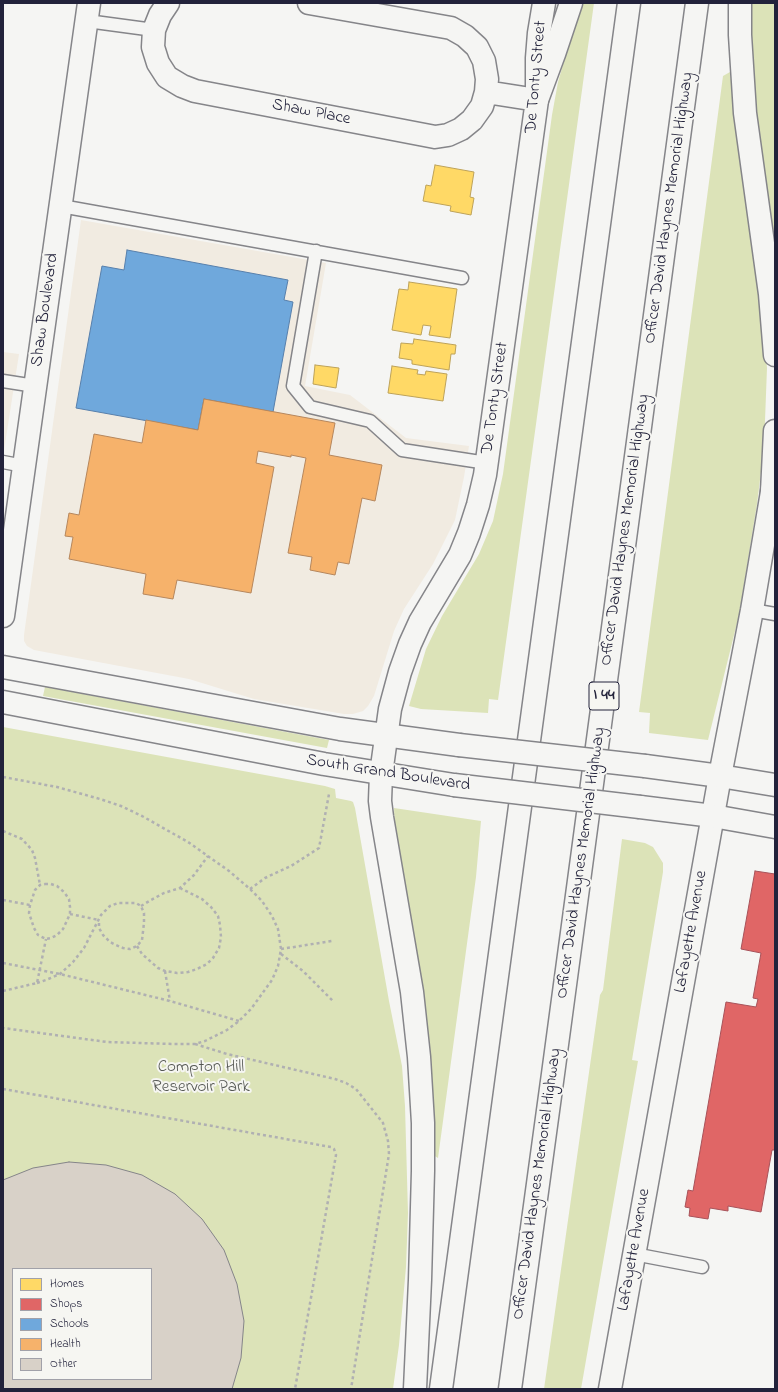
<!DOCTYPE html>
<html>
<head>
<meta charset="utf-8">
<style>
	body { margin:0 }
	#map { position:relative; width:778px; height:1392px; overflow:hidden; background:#f5f5f3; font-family:"Indie Flower",sans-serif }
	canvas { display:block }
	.frame { position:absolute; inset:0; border:4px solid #22223b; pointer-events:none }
	.legend { position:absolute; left:12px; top:1268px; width:140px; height:112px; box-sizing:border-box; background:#f6f6f2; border:1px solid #a1a1a9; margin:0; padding:5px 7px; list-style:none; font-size:12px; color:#22223b }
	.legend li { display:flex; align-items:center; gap:8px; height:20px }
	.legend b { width:20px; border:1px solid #a1a1a9 }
</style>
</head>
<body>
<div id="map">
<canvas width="778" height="1392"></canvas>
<div class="frame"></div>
<ul class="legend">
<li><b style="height:11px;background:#ffd966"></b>Homes</li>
<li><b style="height:11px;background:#e06666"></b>Shops</li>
<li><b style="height:11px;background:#6fa8dc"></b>Schools</li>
<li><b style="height:11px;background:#f6b26b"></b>Health</li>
<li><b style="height:11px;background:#d8d1c8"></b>Other</li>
</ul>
</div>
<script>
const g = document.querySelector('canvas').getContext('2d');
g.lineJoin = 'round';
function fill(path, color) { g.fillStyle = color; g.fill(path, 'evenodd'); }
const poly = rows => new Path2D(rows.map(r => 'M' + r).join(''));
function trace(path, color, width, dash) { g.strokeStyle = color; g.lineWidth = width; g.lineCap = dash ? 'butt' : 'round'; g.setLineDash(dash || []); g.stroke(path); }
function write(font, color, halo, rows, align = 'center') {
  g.font = font + ' "Indie Flower",sans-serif'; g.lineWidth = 4; g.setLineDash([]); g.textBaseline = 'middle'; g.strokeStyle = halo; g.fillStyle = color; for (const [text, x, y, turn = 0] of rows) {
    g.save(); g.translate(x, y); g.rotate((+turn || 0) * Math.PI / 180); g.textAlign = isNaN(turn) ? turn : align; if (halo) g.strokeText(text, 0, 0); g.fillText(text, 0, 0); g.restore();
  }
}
fill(poly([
	[81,220,326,263,305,386,350,395,406,438,469,446,464,477,455,520,433,564,404,609,394,631,374,696,368,706,363,711,353,714,344,714,254,699,189,679,34,650,27,646,24,641,24,635],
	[3,352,19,354,3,457]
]), '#f1ebe1');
fill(poly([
	[581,3,594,3,498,700,489,699,488,713,421,709,409,706,426,649,442,616,479,554,493,521,503,474,552,115,558,82],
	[748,3,775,3,775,249,755,110],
	[730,72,739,147,759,282,767,368,764,447,757,504,739,615,708,740,649,733,650,713,639,712,723,76],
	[45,687,329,740,327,748,43,696],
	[3,727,325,786,335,789,336,798,351,801,353,802,355,808,389,1001,402,1066,405,1106,408,1213,406,1267,399,1345,393,1389,3,1389],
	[13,1269,151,1269,151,1379,13,1379],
	[394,808,481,821,476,877,438,1158,433,1155,395,837],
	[622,839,645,843,653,847,663,863,663,872,632,1060,638,1061,581,1389,544,1389,600,995,603,990]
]), '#dce3b8');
const homes = poly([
	[435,165,474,172,470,197,474,198,471,215,450,211,451,206,423,201,426,185,431,186,435,165],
	[409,282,457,289,450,338,429,335,431,326,423,325,421,335,392,330,399,289,408,290,409,282],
	[414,339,456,345,455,354,451,354,449,370,412,364,412,360,399,358,401,343,413,344,414,339],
	[315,365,339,368,336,388,313,384,315,365],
	[392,366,418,370,417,374,425,375,426,371,447,374,443,401,388,393,392,366]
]);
fill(homes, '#ffd966');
trace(homes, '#bda259', 1);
const shops = poly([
	[755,871,775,874,775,1150,772,1150,761,1212,728,1206,728,1211,710,1208,708,1219,689,1216,690,1208,685,1207,688,1190,693,1191,726,1002,756,1007,758,999,753,998,761,953,741,949,755,871]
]);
fill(shops, '#e06666');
trace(shops, '#a75259', 1);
const schools = poly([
	[127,250,288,280,284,300,293,302,273,412,204,399,198,430,76,408,102,266,124,270,127,250]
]);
fill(schools, '#6fa8dc');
trace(schools, '#5880ac', 1);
const health = poly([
	[204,399,335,423,329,455,382,465,375,501,362,498,349,564,338,562,335,575,310,570,312,557,288,553,306,458,291,455,291,457,258,451,256,463,274,467,251,593,177,580,173,599,143,594,146,574,69,559,73,537,65,536,69,513,79,515,94,434,142,443,146,420,198,430,204,399]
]);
fill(health, '#f6b26b');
trace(health, '#b6875d', 1);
const building = poly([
	[69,1162,106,1165,142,1175,175,1194,202,1219,224,1250,237,1284,244,1321,241,1358,232,1389,3,1389,3,1180,33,1168,69,1162],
	[13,1269,151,1269,151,1379,13,1379,13,1269]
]);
fill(building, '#d8d1c8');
trace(building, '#858589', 1);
const service = poly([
	[87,21,154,30],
	[61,206,462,278],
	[316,251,293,386,310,407,370,421,402,450,487,463],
	[3,381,35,386],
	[3,462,24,466],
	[752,610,775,614],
	[634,1254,702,1267]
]);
const minor = poly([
	[168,3,160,15,154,30,153,47,158,63,167,77,182,86,195,91,435,137,448,135,461,129,472,120,482,106,486,92,487,79,484,61,477,47,465,36,451,28,309,3],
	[486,92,537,100],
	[381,774,390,709,400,672,410,644,420,622,460,555,469,533,478,505,485,475,537,100,537,58,539,33,544,3],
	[610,1389,720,776,752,610,775,474]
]);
const tertiary = poly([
	[3,616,89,3]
]);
const primary = poly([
	[3,667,340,729,459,745],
	[3,702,324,764,454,785],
	[645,766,720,776,775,785],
	[640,807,713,816,775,827]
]);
const motorway = poly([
	[740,3,740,35,745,113,770,294,775,355],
	[537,100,554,54,571,3],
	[772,492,775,431],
	[381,774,380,801,382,817,412,992,419,1057,423,1123,423,1171,420,1280,415,1389],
	[441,1389,629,3],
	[510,1389,553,1074,697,3]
]);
trace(service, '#858589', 15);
trace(minor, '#858589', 25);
trace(tertiary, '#858589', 25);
trace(primary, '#858589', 25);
trace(motorway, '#858589', 25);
trace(poly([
	[3,777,57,787,100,799,121,806,142,816,188,842,229,871,250,889,262,901,272,916,278,929,281,949,278,966,272,980,251,1009,239,1021,227,1030,205,1041,195,1044,173,1044,107,1042,3,1028],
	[3,831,22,839,32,850,35,858,40,885],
	[45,884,51,884,57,886,64,892,69,899,70,907,70,914,63,929,57,935,51,938,46,939,38,935,34,928,29,913,30,905,35,890,40,885,45,884],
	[250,889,265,878,291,866,319,848,329,794],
	[3,900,30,905],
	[141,906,151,900,164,893,180,888,194,875,208,856],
	[70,914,99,920],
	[137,946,142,954,158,968,165,971,177,973,188,972,197,969,207,964,213,958,219,948,221,937,220,925,218,916,211,907,202,899,180,888],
	[281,949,332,941],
	[281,954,303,971,334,1002],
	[3,963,60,974,170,1001,239,1021],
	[165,971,170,1001],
	[37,983,46,980,60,974,73,962,84,948,101,915,110,906,118,903,136,903,141,906,144,913,144,923,142,940,137,946,130,949,123,948,116,945,110,942,103,935,99,928,99,920],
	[3,991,37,983,46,939],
	[195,1044,227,1054,335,1079,346,1083,356,1089,383,1123,388,1141,389,1154,351,1389],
	[3,1089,331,1147,334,1149,336,1155,295,1389]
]), '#b0b0b2', 2.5, [3, 3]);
trace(service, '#f5f5f3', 12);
trace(minor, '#f5f5f3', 22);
trace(tertiary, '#f5f5f3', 22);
trace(primary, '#f5f5f3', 22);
trace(motorway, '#f5f5f3', 22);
const primaryBridge = poly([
	[459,745,645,766],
	[454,785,640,807]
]);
trace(primaryBridge, '#858589', 25, []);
trace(primaryBridge, '#f5f5f3', 22);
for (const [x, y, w] of [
	[604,696,30]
]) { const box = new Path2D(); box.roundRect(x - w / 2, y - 14, w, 28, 3); g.fillStyle = '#f6f6f2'; g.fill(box); trace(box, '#22223b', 1); }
write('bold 16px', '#22223b', null, [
	["I 44",604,696]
]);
write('17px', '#22223b', '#f6f6f2', [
	["De Tonty Street",537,77,-85],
	["Shaw Place",311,113,11],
	["Officer David Haynes Memorial Highway",670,208,-82],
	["Shaw Boulevard",46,310,-82],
	["De Tonty Street",496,398,-82],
	["Officer David Haynes Memorial Highway",626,530,-82],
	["South Grand Boulevard",388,774,9],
	["Officer David Haynes Memorial Highway",582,863,-82],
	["Lafayette Avenue",692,932,-80],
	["Officer David Haynes Memorial Highway",538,1184,-82],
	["Lafayette Avenue",635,1250,-80]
]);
write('17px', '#545752', '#f6f6f2', [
	["Compton Hill",201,1068],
	["Reservoir Park",201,1088]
]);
</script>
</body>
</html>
